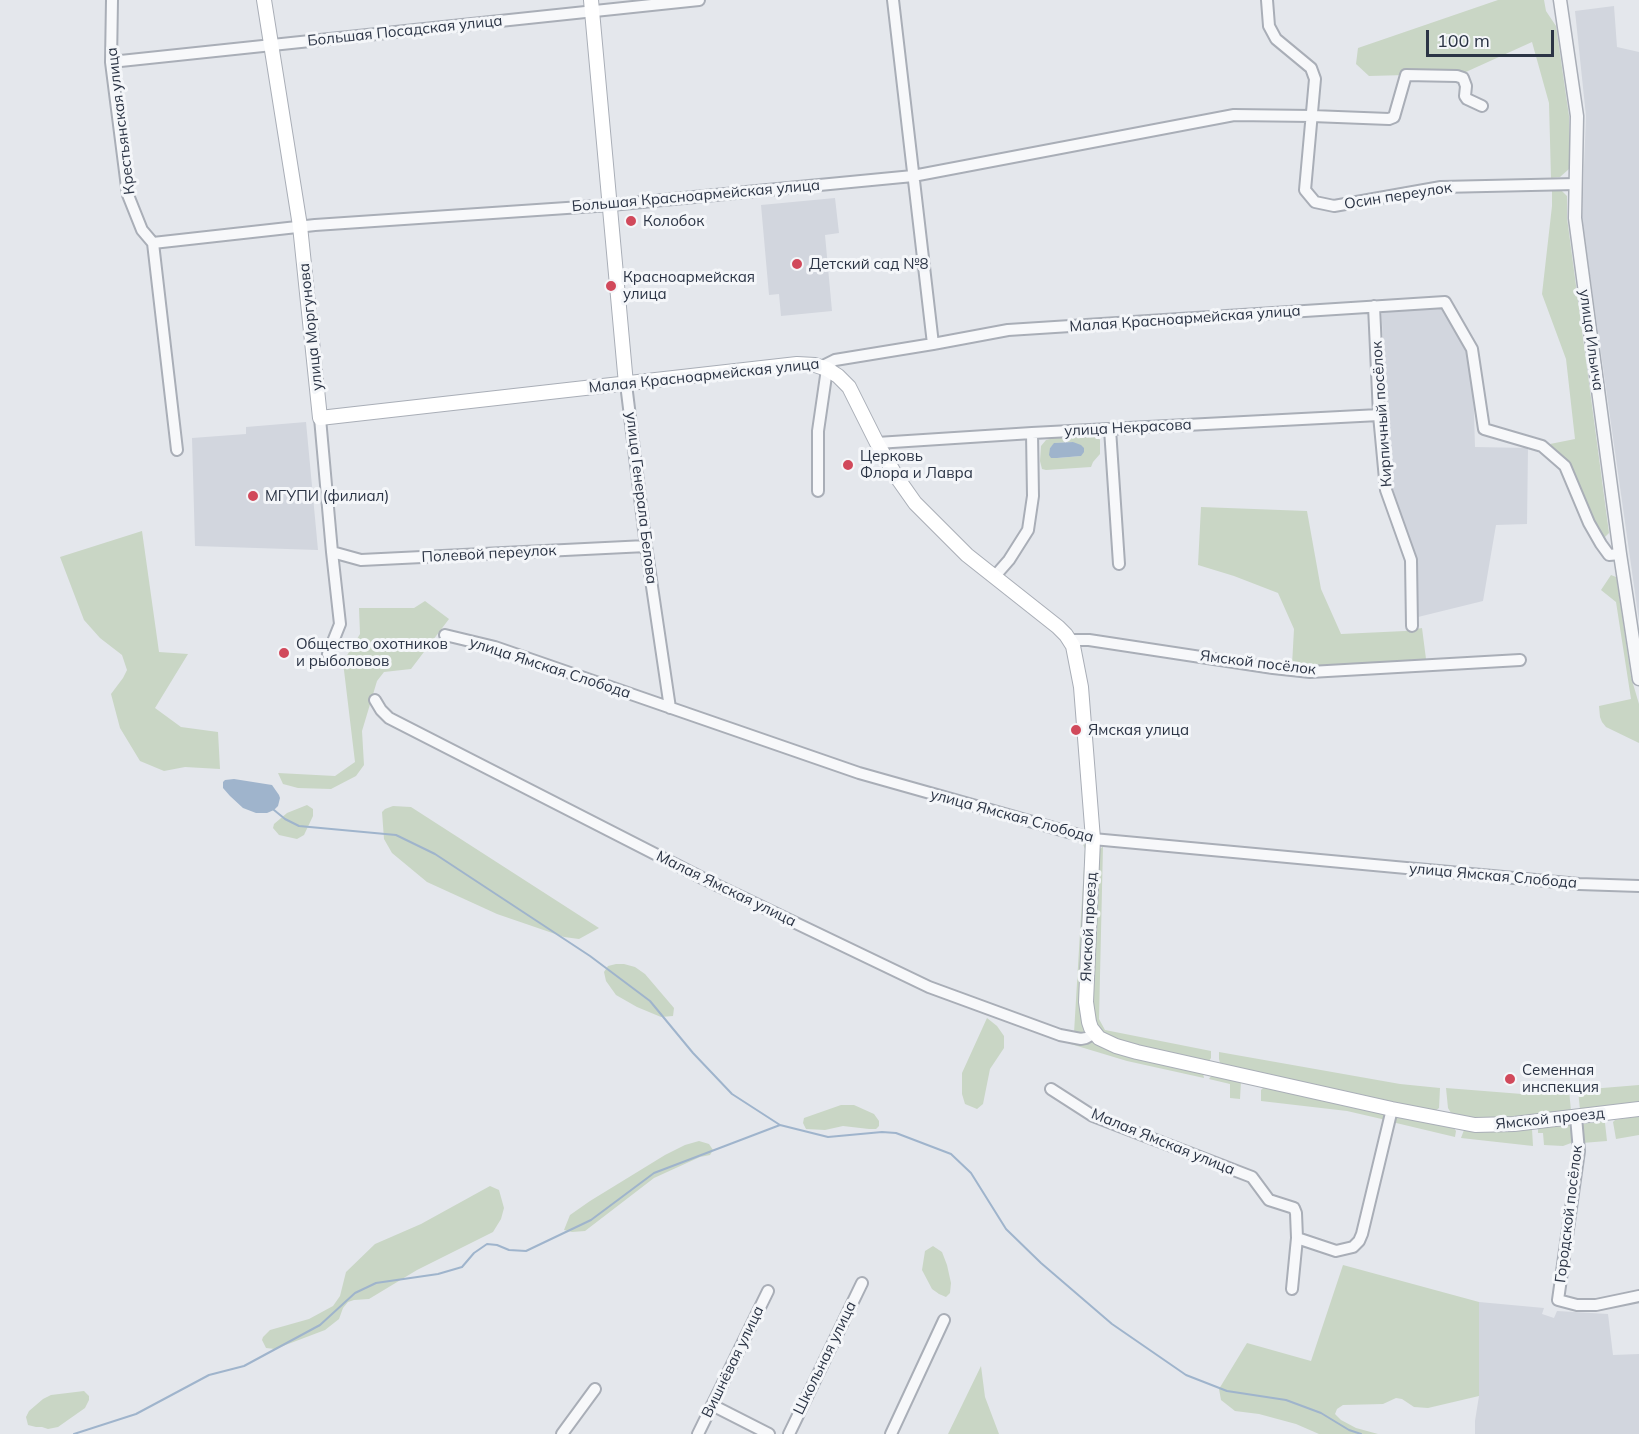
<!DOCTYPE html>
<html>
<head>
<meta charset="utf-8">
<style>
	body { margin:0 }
	#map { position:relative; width:1639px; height:1434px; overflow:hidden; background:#e4e7ec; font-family:Mulish,sans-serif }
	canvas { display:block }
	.scale { position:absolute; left:1426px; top:30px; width:128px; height:27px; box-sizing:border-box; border:3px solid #2b3445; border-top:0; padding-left:8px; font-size:18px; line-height:21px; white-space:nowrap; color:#2b3445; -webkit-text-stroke:4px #f4f6f9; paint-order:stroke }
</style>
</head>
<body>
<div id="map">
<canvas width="1639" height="1434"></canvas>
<div class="scale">100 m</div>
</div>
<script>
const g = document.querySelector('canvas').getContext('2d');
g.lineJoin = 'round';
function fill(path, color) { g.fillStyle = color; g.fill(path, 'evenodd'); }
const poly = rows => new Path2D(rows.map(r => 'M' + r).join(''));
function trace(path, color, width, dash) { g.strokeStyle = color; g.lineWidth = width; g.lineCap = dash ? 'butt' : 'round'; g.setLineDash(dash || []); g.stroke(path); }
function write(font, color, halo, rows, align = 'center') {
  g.font = font + ' Mulish,sans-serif'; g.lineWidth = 6; g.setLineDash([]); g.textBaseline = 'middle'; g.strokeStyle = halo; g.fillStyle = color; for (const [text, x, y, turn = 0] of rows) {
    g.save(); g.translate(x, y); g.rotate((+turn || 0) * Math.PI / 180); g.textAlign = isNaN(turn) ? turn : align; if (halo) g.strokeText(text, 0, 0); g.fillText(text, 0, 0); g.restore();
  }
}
fill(poly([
	[1614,6,1617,47,1639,52,1639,621,1582,219,1586,116,1575,11],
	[835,198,839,233,825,235,832,311,781,316,779,294,769,295,761,205],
	[1445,302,1472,349,1475,447,1528,448,1527,524,1496,525,1483,601,1418,617,1415,559,1392,487,1381,306],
	[306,422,318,550,195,546,192,438,246,434,246,427],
	[1479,1302,1544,1308,1542,1314,1554,1318,1557,1311,1608,1314,1613,1355,1639,1354,1639,1434,1475,1434,1475,1421,1479,1396]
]), '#d2d6de');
fill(poly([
	[1498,0,1544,0,1546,11,1556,26,1569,116,1569,169,1560,177,1551,178,1549,103,1532,42,1457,76,1406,75,1369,76,1356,64,1358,48],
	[1561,190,1567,196,1567,218,1609,533,1605,537,1601,534,1592,520,1570,466,1550,444,1575,439,1566,359,1542,294,1552,206,1552,191],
	[1095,436,1099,438,1100,440,1100,454,1093,462,1091,467,1046,470,1042,469,1040,461,1041,446,1046,440,1054,438],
	[1073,442,1081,456,1057,458,1050,448,1055,443],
	[1201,507,1307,511,1321,589,1341,634,1405,631,1422,628,1426,659,1311,666,1292,665,1294,629,1278,593,1234,576,1198,565],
	[142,531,159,652,188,654,155,708,181,727,218,732,220,769,185,767,164,771,140,761,120,728,111,694,123,678,127,670,122,655,100,638,84,620,60,557],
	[1611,575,1616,577,1617,582,1631,677,1639,704,1639,743,1606,727,1602,722,1600,717,1599,706,1631,699,1616,602,1601,590],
	[425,601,449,619,411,669,384,672,377,681,362,731,364,765,356,776,331,789,298,788,283,784,278,773,335,776,355,762,343,662,360,634,359,608,414,608],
	[307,805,313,809,313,816,304,835,297,839,279,835,273,828,274,824,287,813],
	[393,806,411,807,599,928,579,939,564,937,497,914,427,882,392,853,384,839,382,812,385,809],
	[1082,842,1084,843,1087,848,1079,1005,1084,1032,1080,1034,1074,1033,1085,849],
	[1103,846,1099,1019,1105,1030,1211,1051,1211,1058,1209,1061,1115,1040,1105,1035,1097,1025,1094,1016,1092,1001,1098,855,1100,849],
	[616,964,624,964,635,967,645,974,674,1008,673,1016,661,1017,637,1007,616,995,606,981,604,972,608,966],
	[987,1018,997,1026,1004,1036,1004,1048,990,1069,983,1104,977,1109,965,1104,962,1094,962,1073],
	[1066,1040,1090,1041,1111,1051,1203,1073,1204,1078,1127,1061,1064,1042],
	[1219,1052,1400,1084,1440,1088,1439,1108,1435,1111,1223,1064,1220,1063,1219,1059],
	[1212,1075,1241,1081,1240,1099,1230,1098,1230,1084,1209,1079],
	[1639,1085,1639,1103,1580,1110,1578,1090],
	[1264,1087,1387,1114,1386,1120,1347,1111,1261,1101,1261,1090],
	[1446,1088,1522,1094,1569,1090,1571,1111,1499,1118,1476,1118,1456,1115,1451,1113,1448,1108],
	[841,1105,854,1105,874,1114,879,1121,879,1126,876,1129,869,1129,843,1126,825,1130,806,1129,803,1123,804,1118],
	[1394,1116,1454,1128,1456,1131,1455,1137,1392,1122],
	[1639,1116,1639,1135,1616,1139,1613,1122,1615,1120],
	[1602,1121,1605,1123,1607,1141,1582,1143,1581,1126,1583,1124],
	[1570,1125,1572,1126,1573,1140,1571,1143,1563,1146,1544,1145,1543,1133,1538,1133,1538,1128],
	[1532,1129,1533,1146,1461,1138,1464,1130,1499,1132],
	[699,1141,709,1144,713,1150,710,1155,700,1157,654,1178,585,1231,572,1232,564,1230,570,1215,590,1201,665,1155,685,1145],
	[490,1186,499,1190,504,1208,501,1219,493,1232,417,1270,369,1299,354,1300,348,1302,343,1308,339,1319,325,1330,275,1349,266,1348,262,1340,263,1337,270,1330,309,1319,333,1306,340,1296,346,1272,375,1244,421,1224],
	[933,1246,942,1252,947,1265,951,1283,950,1293,946,1297,939,1294,932,1289,922,1270,925,1251],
	[1343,1265,1479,1302,1479,1396,1428,1408,1414,1407,1402,1399,1396,1398,1383,1404,1343,1405,1337,1409,1335,1414,1341,1420,1356,1428,1378,1434,1319,1434,1296,1424,1259,1414,1235,1411,1221,1400,1219,1389,1247,1343,1311,1361],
	[981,1366,985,1397,999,1434,948,1434],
	[84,1391,89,1396,89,1400,85,1408,58,1427,48,1429,42,1427,36,1427,28,1425,26,1417,29,1411,43,1399,51,1395]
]), '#c9d6c5');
fill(poly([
	[1073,442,1081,445,1084,448,1084,452,1081,456,1057,458,1051,458,1049,455,1050,448,1054,443],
	[234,779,272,785,279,795,280,798,278,806,274,810,267,813,256,813,243,808,230,796,223,788,223,782,225,780]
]), '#9fb4cc');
trace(poly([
	[274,810,285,819,299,826,396,835,435,854,590,956,650,1001,693,1053,732,1094,780,1125],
	[74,1434,136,1414,209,1375,244,1366,320,1325,355,1293,376,1283,438,1274,462,1267,474,1253,487,1244,497,1245,509,1250,526,1251,591,1220,654,1173,780,1125,828,1137,882,1132,896,1133,951,1154,971,1173,1006,1229,1041,1263,1112,1324,1186,1375,1227,1391,1286,1400,1321,1413,1349,1430,1361,1434]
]), '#9fb4cc', 2);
const minor = poly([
	[112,0,111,62,128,195,142,230,153,243,177,450],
	[893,0,933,344],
	[1267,0,1269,26,1276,39,1311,68,1315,79,1305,190,1315,202,1334,206,1441,187,1576,184],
	[111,62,699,0],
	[153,243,315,225,611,205,913,176,1234,115,1312,116,1389,119,1394,117,1406,75,1457,76,1463,78,1466,86,1465,96,1467,99,1482,106],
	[1374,306,1379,415,1386,490,1411,560,1412,626],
	[821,367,835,360,933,344,1008,330,1445,302,1472,349,1484,429,1542,446,1565,466,1589,523,1601,544,1609,555,1620,554],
	[626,384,646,546,670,708],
	[320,418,332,552,340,624,328,654],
	[1110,429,1119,564],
	[877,443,1032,433,1379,415],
	[818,491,818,431,827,369],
	[332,552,361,560,646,546],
	[995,576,1009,560,1028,530,1033,496,1032,433],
	[445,635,495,647,859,773,1093,839,1579,884,1639,886],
	[1070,640,1089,640,1273,668,1310,672,1520,660],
	[375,700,381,710,389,718,704,879,929,987,1060,1035,1081,1039,1086,1038,1095,1033],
	[1051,1089,1093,1116,1252,1177,1269,1200,1294,1208,1296,1213,1297,1238,1292,1289],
	[1576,1117,1579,1151,1558,1300,1577,1305,1596,1305,1639,1296],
	[1297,1238,1336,1251,1353,1247,1359,1241,1362,1234,1392,1109],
	[712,1405,769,1434],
	[562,1434,595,1389],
	[698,1434,768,1291],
	[789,1434,862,1283],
	[891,1434,944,1320]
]);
const tertiary = poly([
	[1560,0,1577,116,1575,218,1620,554,1639,679]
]);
const secondary = poly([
	[264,0,300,226,320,418,797,364,815,365,827,369,838,376,849,387,877,443,896,476,915,503,967,555,1058,627,1066,635,1073,646,1081,687,1093,839,1086,1002,1089,1022,1091,1028,1099,1038,1116,1046,1137,1052,1392,1109,1475,1125,1514,1124,1639,1109],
	[591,0,626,384]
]);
trace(minor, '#a9aeb7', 14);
trace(tertiary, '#a9aeb7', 15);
trace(secondary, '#a9aeb7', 16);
trace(minor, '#f7f8fa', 10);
trace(tertiary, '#f7f8fa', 12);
trace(secondary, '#fff', 14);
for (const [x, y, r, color] of [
	[631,221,6,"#d1495b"],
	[797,264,6,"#d1495b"],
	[611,286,6,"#d1495b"],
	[848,465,6,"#d1495b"],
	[253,496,6,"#d1495b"],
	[284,653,6,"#d1495b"],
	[1076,730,6,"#d1495b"],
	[1510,1079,6,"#d1495b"]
]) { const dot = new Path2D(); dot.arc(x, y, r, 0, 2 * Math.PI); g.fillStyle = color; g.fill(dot); trace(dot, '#f4f6f9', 2); }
write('15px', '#2b3445', '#f4f6f9', [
	["Большая Посадская улица",405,31,-6],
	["Крестьянская улица",121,121,-97],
	["Большая Красноармейская улица",696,196,-5],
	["Осин переулок",1398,196,-9],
	["Малая Красноармейская улица",1185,319,-4],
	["улица Моргунова",311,327,-96],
	["улица Ильича",1591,340,82],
	["Малая Красноармейская улица",704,376,-6],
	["Кирпичный посёлок",1382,414,-94],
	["улица Некрасова",1128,428,-3],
	["улица Генерала Белова",641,498,83],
	["Полевой переулок",489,554,-3],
	["Ямской посёлок",1258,663,7],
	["улица Ямская Слобода",550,668,18],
	["улица Ямская Слобода",1012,816,15],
	["улица Ямская Слобода",1493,876,5],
	["Малая Ямская улица",726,889,26],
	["Ямской проезд",1089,927,-87],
	["Ямской проезд",1550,1119,-6],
	["Малая Ямская улица",1163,1142,22],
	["Городской посёлок",1569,1214,-83],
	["Школьная улица",825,1358,-64],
	["Вишнёвая улица",733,1362,-64]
]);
write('15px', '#2b3445', '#f4f6f9', [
	["Колобок",643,221],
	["Детский сад №8",809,264],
	["Красноармейская",623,277],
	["улица",623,294],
	["Церковь",860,456],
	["Флора и Лавра",860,473],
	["МГУПИ (филиал)",265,496],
	["Общество охотников",296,644],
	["и рыболовов",296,661],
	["Ямская улица",1088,730],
	["Семенная",1522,1070],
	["инспекция",1522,1087]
], 'left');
</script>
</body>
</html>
